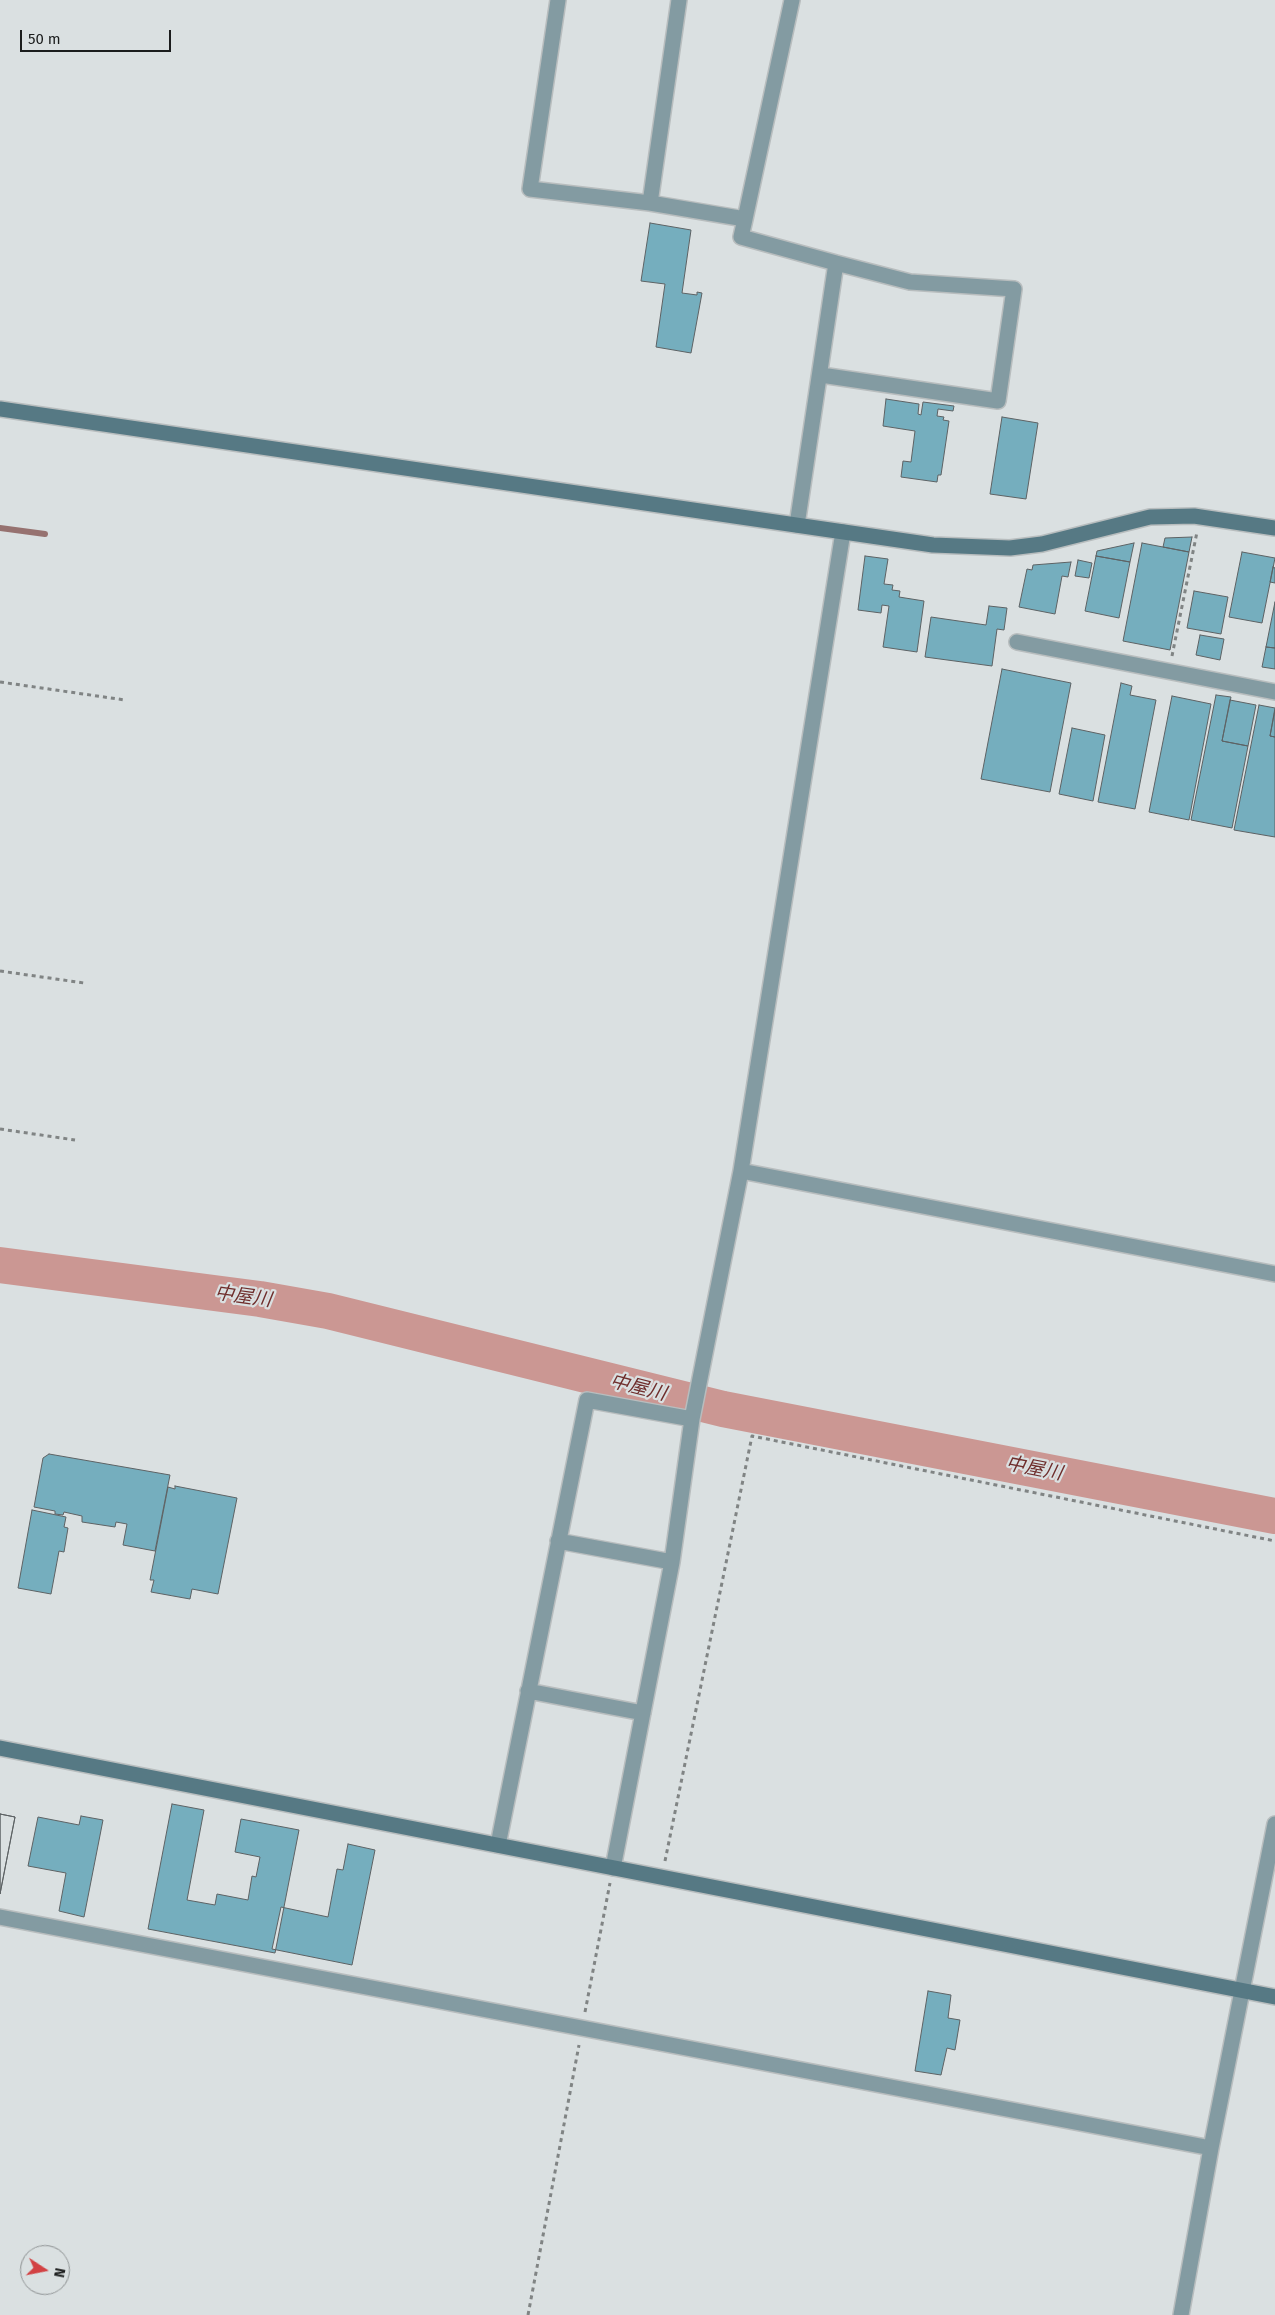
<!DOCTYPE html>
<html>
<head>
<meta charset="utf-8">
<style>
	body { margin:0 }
	#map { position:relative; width:1275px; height:2315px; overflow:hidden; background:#dae0e1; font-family:"Fira Sans",sans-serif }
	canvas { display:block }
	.north { position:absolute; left:20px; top:2245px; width:50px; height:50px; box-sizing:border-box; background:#dae0e1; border:1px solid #8e9293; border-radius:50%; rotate:101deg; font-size:14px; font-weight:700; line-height:20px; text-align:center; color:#1b1d1d }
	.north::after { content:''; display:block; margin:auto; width:18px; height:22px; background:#d24244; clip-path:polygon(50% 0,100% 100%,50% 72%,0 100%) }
	.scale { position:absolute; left:20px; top:30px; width:151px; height:22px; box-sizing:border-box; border:2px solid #1b1d1d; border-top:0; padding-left:6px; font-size:15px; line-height:18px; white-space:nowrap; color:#1b1d1d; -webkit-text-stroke:4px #dae0e1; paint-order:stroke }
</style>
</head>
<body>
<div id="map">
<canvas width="1275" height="2315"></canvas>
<div class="north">N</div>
<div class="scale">50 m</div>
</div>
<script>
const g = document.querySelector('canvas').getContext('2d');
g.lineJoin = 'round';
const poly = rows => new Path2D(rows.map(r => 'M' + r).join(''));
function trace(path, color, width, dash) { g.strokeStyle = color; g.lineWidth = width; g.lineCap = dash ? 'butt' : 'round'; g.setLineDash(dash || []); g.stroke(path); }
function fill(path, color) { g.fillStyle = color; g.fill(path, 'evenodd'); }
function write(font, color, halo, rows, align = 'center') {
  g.font = font + ' "Fira Sans","Noto Sans JP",sans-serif'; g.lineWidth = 4.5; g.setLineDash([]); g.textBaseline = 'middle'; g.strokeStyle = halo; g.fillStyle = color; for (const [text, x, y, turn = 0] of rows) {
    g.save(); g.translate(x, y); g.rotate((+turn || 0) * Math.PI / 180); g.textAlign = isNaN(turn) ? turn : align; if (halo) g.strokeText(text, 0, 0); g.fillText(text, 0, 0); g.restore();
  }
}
trace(poly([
	[0,528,45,534]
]), '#967270', 6);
trace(poly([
	[0,1265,260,1299,328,1311,723,1409,1275,1516]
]), '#cb9793', 36);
const building = poly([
	[650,223,691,230,682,293,697,295,697,292,702,293,691,353,656,347,665,284,641,281,650,223],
	[886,399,919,404,918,414,921,415,923,402,954,406,953,411,938,409,937,416,944,417,943,420,949,421,941,475,938,475,937,482,901,477,903,461,911,462,915,431,883,426,886,399],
	[1002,417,1038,423,1026,499,990,494,1002,417],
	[1192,537,1189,552,1163,547,1165,538,1192,537],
	[1134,543,1130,562,1096,556,1097,551,1134,543],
	[1142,543,1189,552,1170,650,1123,641,1142,543],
	[1242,552,1275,558,1262,623,1229,617,1242,552],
	[865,556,888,559,884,584,893,585,892,590,900,591,899,597,924,601,917,652,883,647,889,606,882,605,881,613,858,610,865,556],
	[1096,556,1130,562,1119,618,1085,611,1096,556],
	[1078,560,1092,563,1089,578,1075,576,1078,560],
	[1071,562,1068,577,1062,576,1055,614,1019,607,1027,569,1032,570,1033,565,1071,562],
	[1273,567,1275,568,1275,583,1270,582,1273,567],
	[1194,591,1228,597,1221,634,1187,628,1194,591],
	[1275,602,1275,648,1266,647,1275,602],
	[989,606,1007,608,1004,630,997,629,992,666,925,657,931,617,986,625,989,606],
	[1200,635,1224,639,1220,660,1196,655,1200,635],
	[1266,647,1275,648,1275,669,1262,667,1266,647],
	[1002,669,1071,683,1050,792,981,779,1002,669],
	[1121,683,1132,686,1130,695,1156,700,1135,809,1098,802,1121,683],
	[1216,695,1231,697,1222,741,1248,746,1232,828,1191,820,1216,695],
	[1172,696,1211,704,1189,820,1149,812,1172,696],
	[1230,700,1256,705,1248,746,1222,741,1230,700],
	[1259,705,1275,708,1270,736,1275,737,1275,837,1234,830,1259,705],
	[1275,710,1275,737,1270,736,1275,710],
	[1072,728,1105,735,1093,801,1059,794,1072,728],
	[49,1454,170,1475,155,1551,123,1545,127,1524,116,1522,115,1527,82,1522,82,1516,64,1512,63,1515,55,1514,55,1511,34,1507,43,1458,49,1454],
	[175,1486,237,1498,218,1594,192,1589,190,1599,151,1592,154,1580,150,1580,168,1487,175,1489,175,1486],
	[32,1510,66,1517,64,1527,68,1528,64,1552,59,1551,51,1594,18,1588,32,1510],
	[172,1804,204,1810,187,1900,215,1905,217,1894,248,1900,252,1876,256,1877,260,1857,235,1852,241,1819,299,1830,275,1953,148,1929,172,1804],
	[0,1814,15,1817,0,1894,0,1814],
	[0,1814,15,1817,0,1894,0,1814],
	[81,1816,103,1820,84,1917,59,1911,66,1873,28,1866,38,1817,79,1825,81,1816],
	[348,1844,375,1850,352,1965,272,1949,281,1907,328,1917,337,1869,343,1870,348,1844],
	[928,1991,951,1995,948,2018,960,2020,955,2050,947,2048,941,2075,915,2071,928,1991]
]);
fill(building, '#75aebe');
trace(building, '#5d6264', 1);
const street = poly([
	[558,0,530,189,650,203,745,219,741,237,836,263,797,525],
	[650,203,679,0],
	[745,219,792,0],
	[821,375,998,401,1014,289,910,282,836,263],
	[843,532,741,1171,1275,1274],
	[1017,642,1275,692],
	[558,1541,672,1562],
	[528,1691,643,1713],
	[498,1845,587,1400,692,1419],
	[613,1868,672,1562,692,1419,741,1171],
	[0,1917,1211,2148],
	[1181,2315,1211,2148,1275,1824]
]);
const secondary = poly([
	[0,409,933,545,1010,548,1042,544,1150,517,1194,516,1275,528],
	[0,1748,1275,1997]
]);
trace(street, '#b8bdbe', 18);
trace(secondary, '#b8bdbe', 18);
trace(poly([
	[1172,656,1197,532],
	[0,682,125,700],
	[0,971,84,983],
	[0,1129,75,1140],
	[665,1861,752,1436,1275,1541],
	[585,2012,610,1883],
	[528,2315,579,2045]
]), '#808484', 3, [4, 4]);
trace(street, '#839ba2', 15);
trace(secondary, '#567984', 15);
write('italic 19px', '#6f2e2c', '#dae0e1', [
	["中屋川",243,1297,8],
	["中屋川",638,1388,14],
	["中屋川",1034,1469,11]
]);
</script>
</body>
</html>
